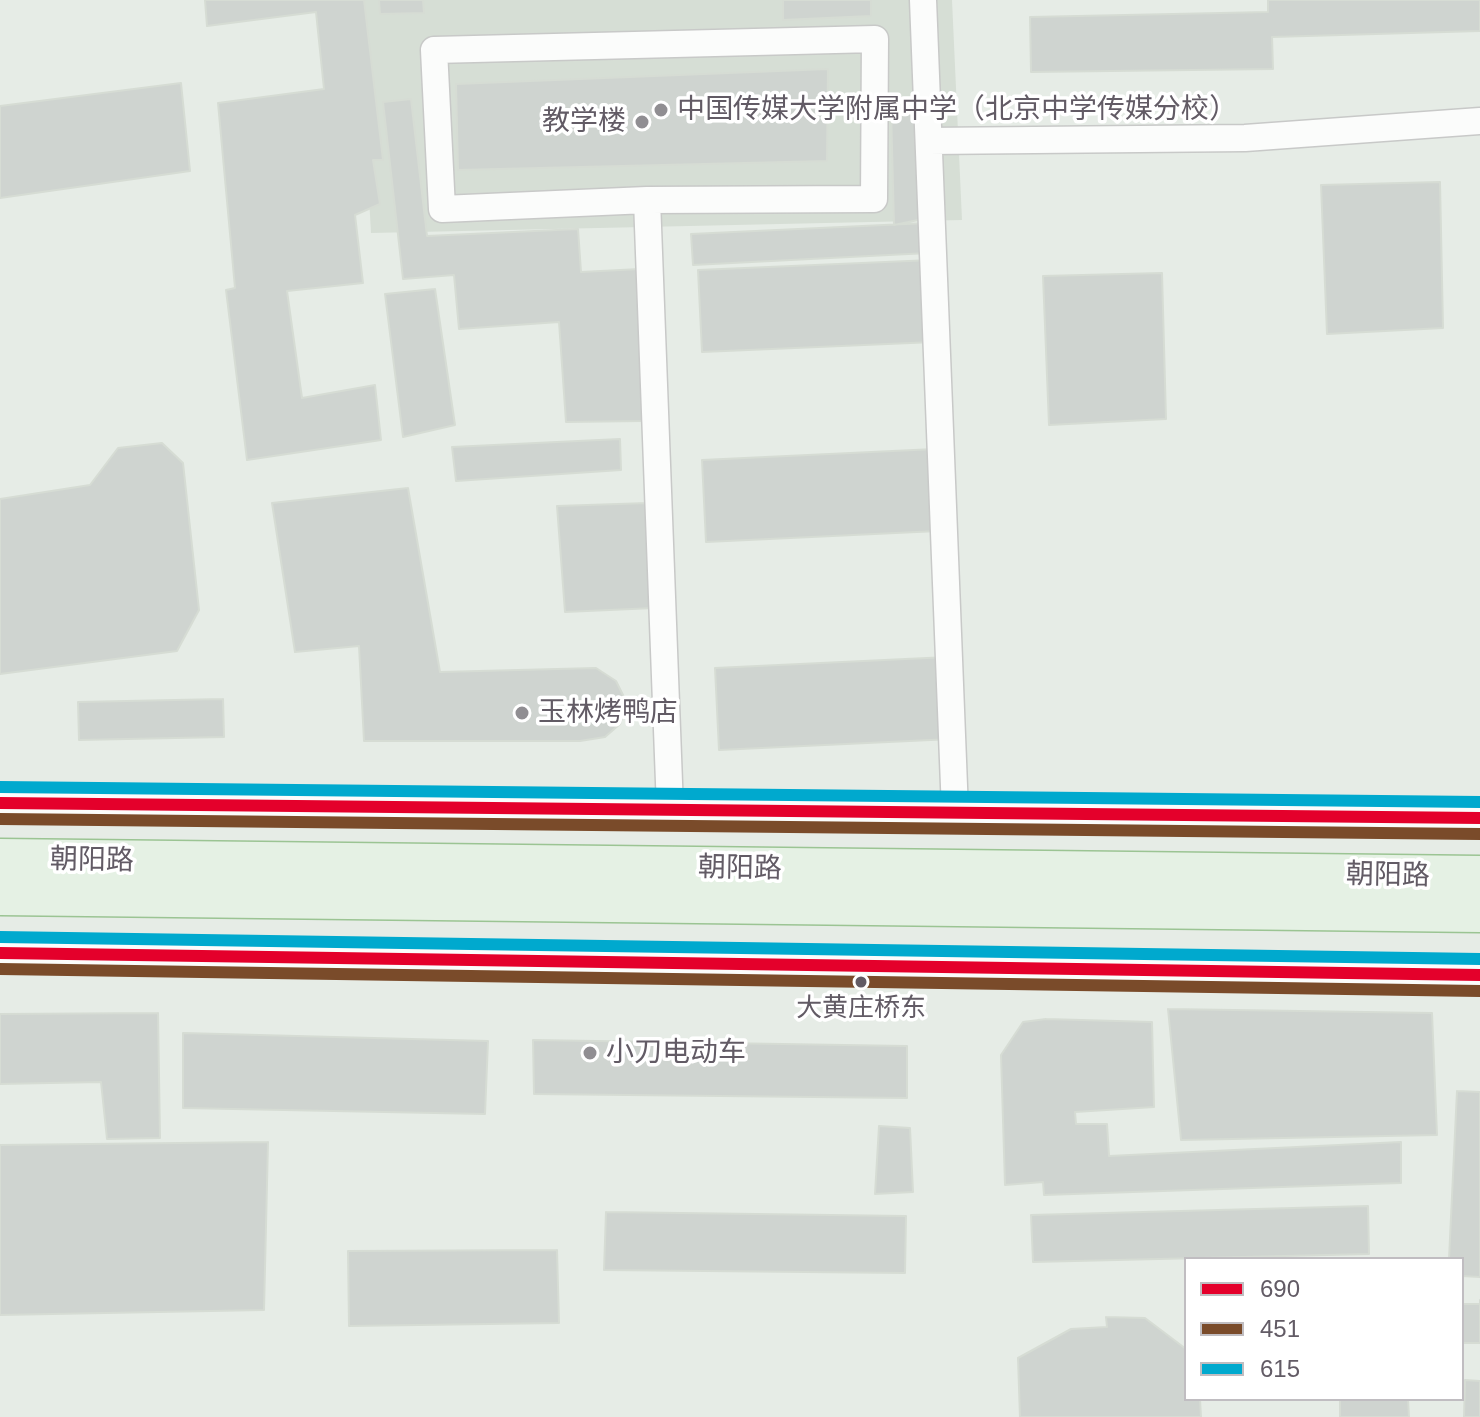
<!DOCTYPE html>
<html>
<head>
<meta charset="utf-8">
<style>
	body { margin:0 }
	#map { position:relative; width:1480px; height:1417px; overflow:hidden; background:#e6ece6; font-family:Arial,sans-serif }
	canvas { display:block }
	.legend { position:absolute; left:1184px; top:1257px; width:280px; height:144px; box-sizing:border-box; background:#fff; border:2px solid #c0bdc1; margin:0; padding:10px 14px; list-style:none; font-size:24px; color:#625b65 }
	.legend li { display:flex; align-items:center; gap:16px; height:40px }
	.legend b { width:40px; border:2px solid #c0bdc1 }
</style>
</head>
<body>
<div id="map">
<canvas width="1480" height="1417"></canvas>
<ul class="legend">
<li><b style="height:10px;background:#e4002b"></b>690</li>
<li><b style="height:10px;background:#7a4b2a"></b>451</li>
<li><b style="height:10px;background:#00a9ce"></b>615</li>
</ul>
</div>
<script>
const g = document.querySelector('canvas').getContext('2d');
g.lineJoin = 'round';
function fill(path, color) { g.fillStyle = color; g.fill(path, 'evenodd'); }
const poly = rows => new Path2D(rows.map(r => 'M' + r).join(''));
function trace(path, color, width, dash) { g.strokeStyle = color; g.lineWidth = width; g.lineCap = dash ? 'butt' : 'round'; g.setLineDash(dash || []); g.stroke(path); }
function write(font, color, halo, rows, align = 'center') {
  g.font = font + ' Arial,"Noto Sans SC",sans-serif'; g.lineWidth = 7; g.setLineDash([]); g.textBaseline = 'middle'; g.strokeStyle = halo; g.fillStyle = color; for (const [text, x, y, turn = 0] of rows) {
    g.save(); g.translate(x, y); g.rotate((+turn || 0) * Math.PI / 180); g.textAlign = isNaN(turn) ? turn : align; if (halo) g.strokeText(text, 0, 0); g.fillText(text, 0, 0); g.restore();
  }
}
fill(poly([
	[358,0,952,0,962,220,371,233]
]), '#d6ded5');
const building = poly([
	[205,0,364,0,383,160,373,160,380,204,355,215,363,283,287,291,302,398,375,385,381,440,247,460,226,290,235,288,218,103,324,89,316,12,207,26,205,0],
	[379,0,423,0,424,13,380,14,379,0],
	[783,0,871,0,871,16,783,20,783,0],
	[1268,0,1480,0,1480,31,1272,37,1273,69,1031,72,1030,17,1268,12,1268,0],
	[828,69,827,161,458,170,456,84,828,69],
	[181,83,190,171,0,198,0,106,181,83],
	[411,99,427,236,578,229,581,272,640,269,642,421,566,422,559,322,459,329,454,275,403,279,383,102,411,99],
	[917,106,923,219,894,225,891,109,917,106],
	[1440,182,1443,328,1327,334,1321,185,1440,182],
	[927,223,928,253,693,265,691,234,927,223],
	[932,260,934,342,702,352,698,270,932,260],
	[1162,273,1166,419,1049,425,1043,276,1162,273],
	[435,289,455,425,403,437,385,294,435,289],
	[620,439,621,470,456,481,452,447,620,439],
	[162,443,183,463,199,610,177,651,0,674,0,499,90,485,118,448,162,443],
	[935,449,938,531,706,542,702,460,935,449],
	[408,488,440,672,596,668,616,681,627,703,620,724,605,737,580,741,364,741,359,646,295,652,272,503,408,488],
	[648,503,654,608,565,612,557,506,648,503],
	[948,657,952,739,719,750,715,668,948,657],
	[223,699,224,737,79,740,78,702,223,699],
	[1168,1009,1432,1013,1437,1135,1181,1140,1168,1009],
	[158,1013,160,1138,107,1139,101,1082,0,1084,0,1014,158,1013],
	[1046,1019,1152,1022,1154,1107,1075,1112,1076,1124,1107,1124,1109,1156,1401,1142,1401,1183,1044,1195,1043,1182,1005,1185,1001,1055,1023,1022,1046,1019],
	[183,1033,488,1041,485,1114,183,1108,183,1033],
	[533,1040,907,1046,907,1098,534,1094,533,1040],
	[1457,1091,1480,1092,1480,1277,1462,1276,1462,1259,1449,1259,1457,1091],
	[879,1126,910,1128,913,1192,875,1194,879,1126],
	[268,1142,264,1310,0,1315,0,1145,268,1142],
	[1368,1206,1369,1254,1033,1262,1031,1215,1368,1206],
	[606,1212,906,1216,905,1273,604,1270,606,1212],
	[557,1250,559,1323,349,1326,348,1251,557,1250],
	[1480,1300,1480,1343,1462,1343,1462,1304,1480,1304,1480,1300],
	[1106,1317,1145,1318,1186,1349,1186,1399,1200,1399,1201,1417,1020,1417,1018,1358,1071,1329,1107,1327,1106,1317],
	[1465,1380,1480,1381,1480,1417,1464,1417,1465,1380],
	[1340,1399,1408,1399,1409,1417,1340,1417,1340,1399]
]);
fill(building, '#cfd4d0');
trace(building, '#d6dcd4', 2);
const minor = poly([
	[923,0,955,811],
	[929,141,1245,138,1480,121],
	[647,200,442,209,434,50,875,39,874,199,647,200,670,809]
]);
const tertiary = poly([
	[0,803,1480,818],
	[0,953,1480,975]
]);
const trunk = poly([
	[0,860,1480,877],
	[0,894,1480,911]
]);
trace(minor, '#c8c9c8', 29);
trace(tertiary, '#c8c9c8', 35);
trace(trunk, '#9bc493', 45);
trace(minor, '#fbfcfb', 26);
trace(tertiary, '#fbfcfb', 32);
trace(trunk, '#e5f1e4', 42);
trace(poly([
	[0,803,1480,818],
	[0,953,1480,975]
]), '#e4002b', 12);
trace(poly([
	[0,819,1480,834],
	[0,969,1480,991]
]), '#7a4b2a', 12);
trace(poly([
	[0,787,1480,802],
	[0,937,1480,959]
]), '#00a9ce', 12);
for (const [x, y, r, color] of [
	[661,110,8,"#908e92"],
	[642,122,8,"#908e92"],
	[522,713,8,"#908e92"],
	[861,982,7,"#625b65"],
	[590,1053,8,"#908e92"]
]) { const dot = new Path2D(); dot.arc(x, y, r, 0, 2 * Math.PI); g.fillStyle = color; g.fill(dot); trace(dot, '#fff', 3); }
write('26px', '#625b65', '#fff', [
	["大黄庄桥东",861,1009]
]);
write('28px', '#625b65', '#fff', [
	["中国传媒大学附属中学（北京中学传媒分校）",677,110],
	["教学楼",626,122,"right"],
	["玉林烤鸭店",538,713],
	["小刀电动车",606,1053]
], 'left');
write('28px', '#625b65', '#fff', [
	["朝阳路",92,861,1],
	["朝阳路",740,869,1],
	["朝阳路",1388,876,1]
]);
</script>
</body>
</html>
